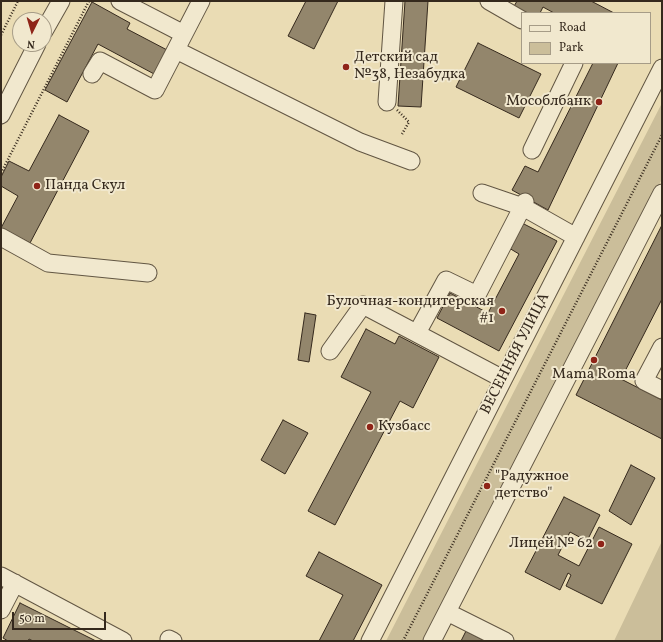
<!DOCTYPE html>
<html>
<head>
<meta charset="utf-8">
<style>
	body { margin:0 }
	#map { position:relative; width:663px; height:642px; overflow:hidden; background:#eadcb4; font-family:Vollkorn,serif }
	canvas { display:block }
	.frame { position:absolute; inset:0; border:2px solid #35291d; pointer-events:none }
	.legend { position:absolute; left:521px; top:12px; width:130px; height:52px; box-sizing:border-box; background:#f1e8ce; border:1px solid #a69c87; margin:0; padding:5px 7px; list-style:none; font-size:12px; color:#35291d }
	.legend li { display:flex; align-items:center; gap:8px; height:20px }
	.legend b { width:20px; border:1px solid #a69c87 }
	.north { position:absolute; left:12px; top:12px; width:40px; height:40px; box-sizing:border-box; background:#f1e8ce; border:1px solid #a69c87; border-radius:50%; rotate:185deg; font-size:11px; font-weight:700; line-height:16px; text-align:center; color:#35291d }
	.north::after { content:''; display:block; margin:auto; width:14px; height:18px; background:#8f2418; clip-path:polygon(50% 0,100% 100%,50% 72%,0 100%) }
	.scale { position:absolute; left:12px; top:612px; width:94px; height:18px; box-sizing:border-box; border:2px solid #35291d; border-top:0; padding-left:5px; font-size:12px; line-height:14px; white-space:nowrap; color:#35291d; -webkit-text-stroke:3px #f1e8ce; paint-order:stroke }
</style>
</head>
<body>
<div id="map">
<canvas width="663" height="642"></canvas>
<div class="frame"></div>
<ul class="legend">
<li><b style="height:5px;background:#f1e8ce"></b>Road</li>
<li><b style="height:11px;background:#cbbe9a"></b>Park</li>
</ul>
<div class="north">N</div>
<div class="scale">50 m</div>
</div>
<script>
const g = document.querySelector('canvas').getContext('2d');
g.lineJoin = 'round';
function fill(path, color) { g.fillStyle = color; g.fill(path, 'evenodd'); }
const poly = rows => new Path2D(rows.map(r => 'M' + r).join(''));
function trace(path, color, width, dash) { g.strokeStyle = color; g.lineWidth = width; g.lineCap = dash ? 'butt' : 'round'; g.setLineDash(dash || []); g.stroke(path); }
function write(font, color, halo, rows, align = 'center') {
  g.font = font + ' Vollkorn,serif'; g.lineWidth = 4; g.setLineDash([]); g.textBaseline = 'middle'; g.strokeStyle = halo; g.fillStyle = color; for (const [text, x, y, turn = 0] of rows) {
    g.save(); g.translate(x, y); g.rotate((+turn || 0) * Math.PI / 180); g.textAlign = isNaN(turn) ? turn : align; if (halo) g.strokeText(text, 0, 0); g.fillText(text, 0, 0); g.restore();
  }
}
fill(poly([
	[662,103,662,179,425,641,386,641],
	[662,541,662,641,614,641]
]), '#cbbe9a');
const building = poly([
	[306,1,338,1,314,49,288,36,306,1],
	[405,1,428,1,421,107,398,106,405,1],
	[517,1,591,1,614,13,554,13,543,7,540,13,522,13,512,10,517,1],
	[92,2,130,23,127,29,169,51,156,75,98,44,67,102,45,90,92,2],
	[478,43,541,74,519,118,456,87,478,43],
	[593,63,618,63,548,210,512,190,525,166,538,172,593,63],
	[59,115,89,131,30,243,1,228,18,196,1,186,1,177,9,161,29,171,59,115],
	[522,223,557,241,499,351,437,318,450,293,488,313,519,254,509,248,522,223],
	[662,225,662,299,621,379,662,400,662,439,576,395,662,225],
	[305,313,316,315,309,362,298,360,305,313],
	[366,329,395,344,399,336,439,357,413,408,400,401,335,525,308,511,371,392,341,377,366,329],
	[283,420,308,433,285,474,261,460,283,420],
	[631,465,655,478,631,525,609,511,631,465],
	[564,497,600,515,587,541,570,532,558,555,579,566,599,527,632,544,602,604,566,586,571,575,568,573,560,590,525,572,564,497],
	[319,552,382,585,353,641,319,641,343,595,306,576,319,552],
	[20,603,96,641,33,641,29,639,28,641,8,641,3,638,20,603],
	[466,631,485,641,461,641,466,631]
]);
fill(building, '#93866c');
trace(building, '#35291d', 1);
const minor = poly([
	[120,1,184,34],
	[489,1,522,20],
	[44,31,61,1],
	[176,50,360,142,411,161],
	[92,74,100,61,155,90,201,1],
	[387,102,394,1],
	[1,115,37,44],
	[532,150,574,63],
	[482,193,523,207,576,237],
	[1,237,48,263,148,273],
	[417,333,446,280,477,295,525,202],
	[662,347,644,381,662,390],
	[330,351,363,305,503,379],
	[1,576,123,641],
	[1,610,15,583],
	[447,612,505,641],
	[169,639,173,641],
	[370,641,662,68],
	[432,641,662,193]
]);
trace(minor, '#625643', 19);
trace(poly([
	[1,35,18,1],
	[397,110,409,122,402,134],
	[1,173,89,1],
	[403,641,662,135]
]), '#35291d', 2.5, [1, 2]);
trace(minor, '#f1e8ce', 17);
for (const [x, y, r, color] of [
	[346,67,4,"#8f2418"],
	[599,102,4,"#8f2418"],
	[37,186,4,"#8f2418"],
	[502,311,4,"#8f2418"],
	[594,360,4,"#8f2418"],
	[370,427,4,"#8f2418"],
	[487,486,4,"#8f2418"],
	[601,544,4,"#8f2418"]
]) { const dot = new Path2D(); dot.arc(x, y, r, 0, 2 * Math.PI); g.fillStyle = color; g.fill(dot); trace(dot, '#f1e8ce', 1.5); }
write('15px', '#35291d', '#f1e8ce', [
	["Детский сад",354,58],
	["№38, Незабудка",354,75],
	["Мособлбанк",591,102,"right"],
	["Панда Скул",45,186],
	["Булочная-кондитерская",494,302,"right"],
	["#1",494,319,"right"],
	["Mama Roma",594,375,"center"],
	["Кузбасс",378,427],
	["\"Радужное",495,477],
	["детство\"",495,494],
	["Лицей № 62",593,544,"right"]
], 'left');
write('15px', '#35291d', '#f1e8ce', [
	["ВЕСЕННЯЯ УЛИЦА",516,354,-63]
]);
</script>
</body>
</html>
